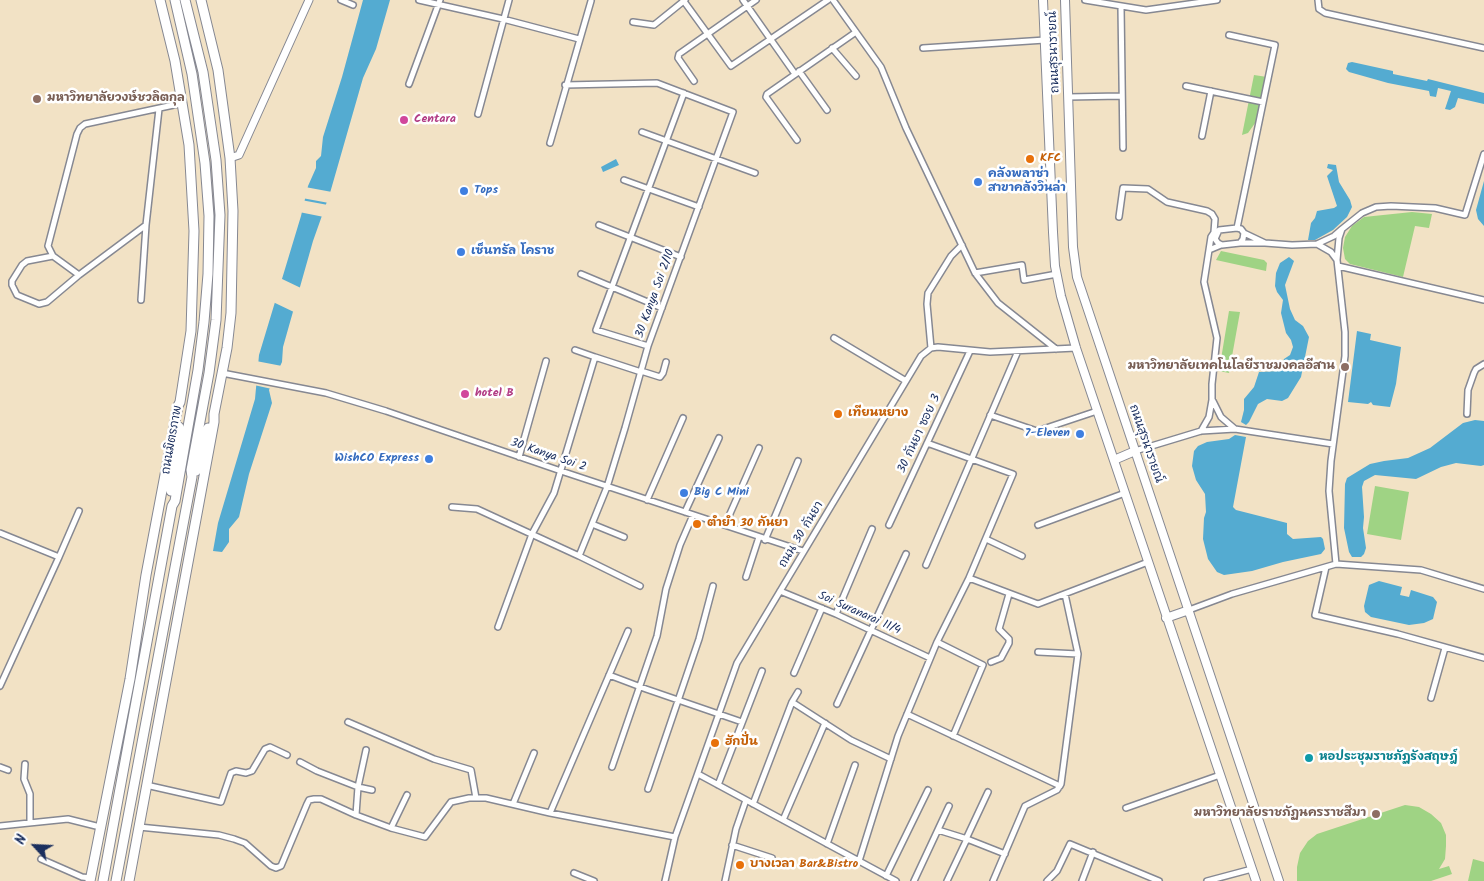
<!DOCTYPE html>
<html>
<head>
<meta charset="utf-8">
<style>
	body { margin:0 }
	#map { position:relative; width:1484px; height:881px; overflow:hidden; background:#f2e2c5; font-family:Kalam,sans-serif }
	canvas { display:block }
	.north { position:absolute; left:10px; top:821px; width:50px; height:50px; -webkit-text-stroke:4px #fff; paint-order:stroke; rotate:295deg; font-size:14px; font-weight:700; line-height:20px; text-align:center; color:#1b2f5e }
	.north::after { content:''; display:block; margin:auto; width:18px; height:22px; background:#1b2f5e; clip-path:polygon(50% 0,100% 100%,50% 72%,0 100%) }
</style>
</head>
<body>
<div id="map">
<canvas width="1484" height="881"></canvas>
<div class="north">N</div>
</div>
<script>
const g = document.querySelector('canvas').getContext('2d');
g.lineJoin = 'round';
function fill(path, color) { g.fillStyle = color; g.fill(path, 'evenodd'); }
const poly = rows => new Path2D(rows.map(r => 'M' + r).join(''));
function trace(path, color, width, dash) { g.strokeStyle = color; g.lineWidth = width; g.lineCap = dash ? 'butt' : 'round'; g.setLineDash(dash || []); g.stroke(path); }
function write(font, color, halo, rows, align = 'center') {
  g.font = font + ' Kalam,"Playpen Sans Thai",sans-serif'; g.lineWidth = 5; g.setLineDash([]); g.textBaseline = 'middle'; g.strokeStyle = halo; g.fillStyle = color; for (const [text, x, y, turn = 0] of rows) {
    g.save(); g.translate(x, y); g.rotate((+turn || 0) * Math.PI / 180); g.textAlign = isNaN(turn) ? turn : align; if (halo) g.strokeText(text, 0, 0); g.fillText(text, 0, 0); g.restore();
  }
}
fill(poly([
	[1254,75,1267,77,1258,119,1248,133,1242,135],
	[1412,212,1432,214,1429,228,1415,226,1403,277,1350,264,1345,259,1343,248,1345,237,1352,226,1364,217],
	[1221,251,1264,260,1267,263,1266,271,1216,260],
	[1229,311,1240,312,1229,373,1219,371],
	[1375,486,1409,492,1401,540,1367,534],
	[1405,805,1419,807,1431,814,1441,823,1446,835,1446,846,1445,859,1439,869,1449,866,1452,874,1431,881,1297,881,1297,867,1300,853,1308,841,1317,834],
	[1473,859,1484,862,1484,881,1468,881]
]), '#9fd384');
fill(poly([
	[363,0,390,0,376,49,363,78,330,193,313,241,283,347,282,362,269,390,272,403,249,474,239,517,229,529,229,542,222,552,213,551,218,523,255,399,259,355,301,216,308,186,316,168,316,161,321,156,323,137,342,77],
	[1352,62,1393,71,1393,74,1427,81,1428,79,1484,93,1484,104,1458,98,1455,107,1450,110,1445,109,1451,91,1438,88,1436,97,1430,96,1429,91,1388,83,1349,72,1346,69,1348,63],
	[616,159,619,165,603,172,601,167],
	[1328,164,1336,165,1339,182,1350,200,1352,207,1347,217,1333,230,1315,240,1308,240,1311,223,1315,218,1317,211,1334,208,1337,206,1327,176,1333,170,1327,168],
	[1484,181,1484,226,1478,219,1476,210],
	[1289,257,1294,261,1285,285,1290,309,1295,320,1303,326,1309,337,1301,377,1288,398,1282,401,1267,399,1258,404,1249,422,1246,425,1241,422,1244,410,1244,399,1254,387,1259,372,1279,371,1284,359,1290,355,1293,347,1291,340,1286,333,1281,313,1283,300,1277,292,1275,286,1276,273,1280,263],
	[1357,331,1371,334,1370,340,1401,347,1396,384,1390,407,1373,405,1371,402,1368,404,1348,402],
	[1475,420,1484,421,1484,465,1481,466,1456,463,1441,467,1416,479,1375,475,1364,481,1362,487,1364,517,1363,528,1366,548,1364,554,1361,557,1352,557,1349,552,1344,528,1345,484,1347,478,1370,464,1384,461,1408,458,1430,448,1463,423],
	[1235,435,1246,437,1233,507,1236,510,1287,523,1287,534,1293,539,1321,537,1323,539,1325,549,1321,554,1283,562,1252,571,1224,575,1217,572,1208,559,1203,539,1204,518,1206,512,1205,494,1196,480,1192,466,1194,451,1198,446,1207,442,1229,439],
	[1379,581,1402,587,1400,595,1409,597,1411,590,1433,597,1437,602,1433,619,1424,623,1409,625,1371,617,1365,612,1364,606,1369,585]
]), '#54abd1');
fill(poly([
	[305,187,332,192,329,203,302,198],
	[301,200,328,205,324,217,299,212],
	[280,278,303,289,296,313,273,302],
	[256,361,282,366,272,389,254,385]
]), '#f2e2c5');
const street = poly([
	[341,0,353,5],
	[419,0,503,19,579,39],
	[683,0,731,66,828,0],
	[743,0,795,74],
	[833,0,881,67,906,128,975,273,998,303,1056,349],
	[1085,0,1146,10,1217,0],
	[1318,0,1319,9,1325,13,1484,48],
	[1121,7,1123,148],
	[633,22,654,25,685,0],
	[1229,35,1275,45,1237,228],
	[832,48,856,76],
	[923,48,1045,40],
	[799,71,827,110],
	[694,81,678,58,679,54,756,0],
	[409,84,440,0],
	[565,85,657,83,733,112,648,346,625,428,607,487,579,556],
	[1186,86,1263,102],
	[1068,97,1121,96],
	[478,114,509,0],
	[642,132,755,173],
	[1202,136,1211,91],
	[797,140,766,97,767,94,856,32],
	[550,143,591,1],
	[624,180,699,207],
	[1119,217,1123,188,1148,189,1167,202,1207,211,1212,214,1215,219,1214,232],
	[599,225,681,257],
	[1237,228,1241,229,1244,233,1243,239,1240,243,1222,245,1218,243,1215,239,1219,230,1237,228],
	[1342,229,1362,213,1376,207,1391,206,1435,208,1465,215,1484,154],
	[1215,231,1211,237,1209,250,1221,245],
	[1240,243,1265,243,1244,233],
	[1265,243,1292,245,1317,244,1334,236,1342,229,1339,238,1337,260,1331,252,1317,244],
	[53,256,27,261,22,265,12,281,12,285,17,295,39,304,47,302,79,275,146,225,159,109],
	[1338,266,1484,300],
	[975,273,1022,265,1024,280,1057,274],
	[581,274,662,308],
	[79,275,53,256,48,246,77,134,80,128,85,124,183,103],
	[141,300,146,225],
	[834,338,906,381],
	[648,346,596,330,684,93],
	[931,348,927,304,928,293,951,256,962,245],
	[575,350,595,357],
	[641,371,660,377,663,373,666,362],
	[222,373,326,393,386,411,561,471,803,551],
	[1213,401,1221,417,1235,429],
	[1467,414,1468,390,1474,373,1476,369,1484,364],
	[990,415,1037,431,1097,411],
	[1201,431,1209,417,1212,400,1212,384,1217,338,1204,282,1209,250],
	[927,443,1013,474,969,578],
	[1135,451,1201,431,1235,429,1333,444],
	[519,457,546,361],
	[647,500,683,418],
	[452,507,477,509,579,556,640,586],
	[685,512,719,438],
	[592,524,624,537],
	[725,525,759,448],
	[889,525,970,351],
	[1038,525,1125,493],
	[0,533,59,557,0,686],
	[986,539,1022,556],
	[765,540,798,461],
	[59,557,79,511],
	[1336,564,1329,491,1331,461,1345,356,1345,332,1337,260],
	[926,565,1018,351],
	[1326,567,1315,615,1398,634,1484,658],
	[746,577,759,537],
	[780,591,836,614,930,658],
	[1189,610,1232,594,1336,564,1421,570,1484,589],
	[836,614,872,529],
	[498,627,532,534,554,493,595,357,641,372],
	[937,642,983,665,953,736],
	[1038,652,1078,654],
	[991,662,1001,658,1009,643,1009,639,999,629,1009,594],
	[794,673,822,608],
	[609,675,646,689,742,722],
	[1431,698,1445,648],
	[792,702,851,740,891,759],
	[837,704,906,554],
	[907,714,1060,786],
	[348,722,434,759,471,770,476,798],
	[300,762,317,771,358,787,372,790],
	[25,764,24,779,30,794,30,823],
	[0,767,8,770],
	[612,767,657,636,666,589,680,545,693,515],
	[698,774,859,861,898,736,937,642,969,578,1038,604,1148,562],
	[146,785,221,802,231,773,236,771,246,773,252,771,265,749,270,747,287,755],
	[718,785,762,671],
	[648,789,699,639,713,586],
	[513,804,534,753],
	[753,804,792,702,798,692],
	[1126,808,1220,775],
	[550,813,628,631],
	[356,815,358,787,366,750],
	[783,820,825,723],
	[0,826,68,819,96,826],
	[139,827,219,835,234,839,245,843,271,866,276,868,281,866,307,804,309,800,314,799,321,799,356,815,391,828,425,837,451,802,469,798,486,798,550,813,675,837],
	[391,828,407,795],
	[938,830,967,839,1005,854],
	[966,839,988,792],
	[827,844,855,765],
	[732,845,772,858],
	[41,859,82,877,91,878],
	[859,861,896,881],
	[574,873,594,881],
	[886,876,928,790],
	[665,881,675,837,737,663,921,356,931,348,938,347,990,352,1076,348],
	[725,881,736,829,746,800],
	[914,881,949,806],
	[947,881,967,839],
	[993,881,1025,806,1057,790,1061,784,1078,654,1065,594],
	[1047,881,1057,871,1070,844,1159,881],
	[1082,881,1093,852],
	[1207,881,1252,869]
]);
const secondary = poly([
	[230,158,239,155,309,0]
]);
const primary = poly([
	[1043,0,1053,232,1055,266,1061,296,1076,348,1256,881],
	[1065,0,1073,247,1077,277,1279,881],
	[1114,460,1135,451],
	[1166,618,1189,610]
]);
const highway = poly([
	[196,471,208,428],
	[171,491,179,427],
	[90,881,130,679,146,575,178,406,180,402,191,331,194,231,189,145,175,61,160,0],
	[103,881,172,506,175,501,198,370,204,322,208,274,209,216,205,163,192,74,175,0],
	[116,881,192,477,191,470,209,373,216,320,220,215,216,160,203,72,185,0],
	[129,881,214,422,214,414,227,348,231,313,233,211,230,158,218,70,201,0]
]);
trace(street, '#868892', 8);
trace(secondary, '#868892', 9);
trace(primary, '#868892', 10);
trace(highway, '#868892', 11);
trace(street, '#fff', 5);
trace(secondary, '#fff', 7);
trace(primary, '#fff', 8);
trace(highway, '#fff', 9);
for (const [x, y, r, color] of [
	[37,99,5,"#8d6e63"],
	[404,120,5,"#d1479c"],
	[1030,159,5,"#e8710a"],
	[978,182,5,"#3f7fe0"],
	[464,191,5,"#3f7fe0"],
	[461,252,5,"#3f7fe0"],
	[1345,367,5,"#8d6e63"],
	[465,394,5,"#d1479c"],
	[838,414,5,"#e8710a"],
	[1080,434,5,"#3f7fe0"],
	[429,459,5,"#3f7fe0"],
	[684,493,5,"#3f7fe0"],
	[697,524,5,"#e8710a"],
	[715,743,5,"#e8710a"],
	[1309,758,5,"#0f9aa8"],
	[1376,814,5,"#8d6e63"],
	[740,865,5,"#e8710a"]
]) { const dot = new Path2D(); dot.arc(x, y, r, 0, 2 * Math.PI); g.fillStyle = color; g.fill(dot); trace(dot, '#fff', 2); }
write('12px', '#1b2f5e', '#fff', [
	["ถนนสุรนารายณ์",1055,52,-92],
	["30 Kanya Soi 2/10",656,294,-70],
	["30 กันยา ซอย 3",920,434,-65],
	["ถนนมิตรภาพ",173,440,-80],
	["ถนนสุรนารายณ์",1145,444,71],
	["30 Kanya Soi 2",548,456,19],
	["ถนน 30 กันยา",802,535,-59],
	["Soi Suranarai 11/4",859,614,24]
]);
write('bold 12px', '#785e54', '#fff', [
	["มหาวิทยาลัยวงษ์ชวลิตกุล",47,99,"left"],
	["มหาวิทยาลัยเทคโนโลยีราชมงคลอีสาน",1335,367],
	["มหาวิทยาลัยราชภัฏนครราชสีมา",1366,814]
], 'right');
write('bold 12px', '#b23c85', '#fff', [
	["Centara",414,120],
	["hotel B",475,394]
], 'left');
write('bold 12px', '#c56008', '#fff', [
	["KFC",1040,159],
	["เทียนหยาง",848,414],
	["ตำยำ 30 กันยา",707,524],
	["ฮักปั่น",725,743],
	["บางเวลา Bar&Bistro",750,865]
], 'left');
write('bold 12px', '#366cbe', '#fff', [
	["คลังพลาซ่า",988,175],
	["สาขาคลังวินล่า",988,189],
	["Tops",474,191],
	["เซ็นทรัล โคราช",471,252],
	["7-Eleven",1070,434,"right"],
	["WishCO Express",419,459,"right"],
	["Big C Mini",694,493]
], 'left');
write('bold 12px', '#0d838f', '#fff', [
	["หอประชุมราชภัฏรังสฤษฎ์",1319,758]
], 'left');
</script>
</body>
</html>
